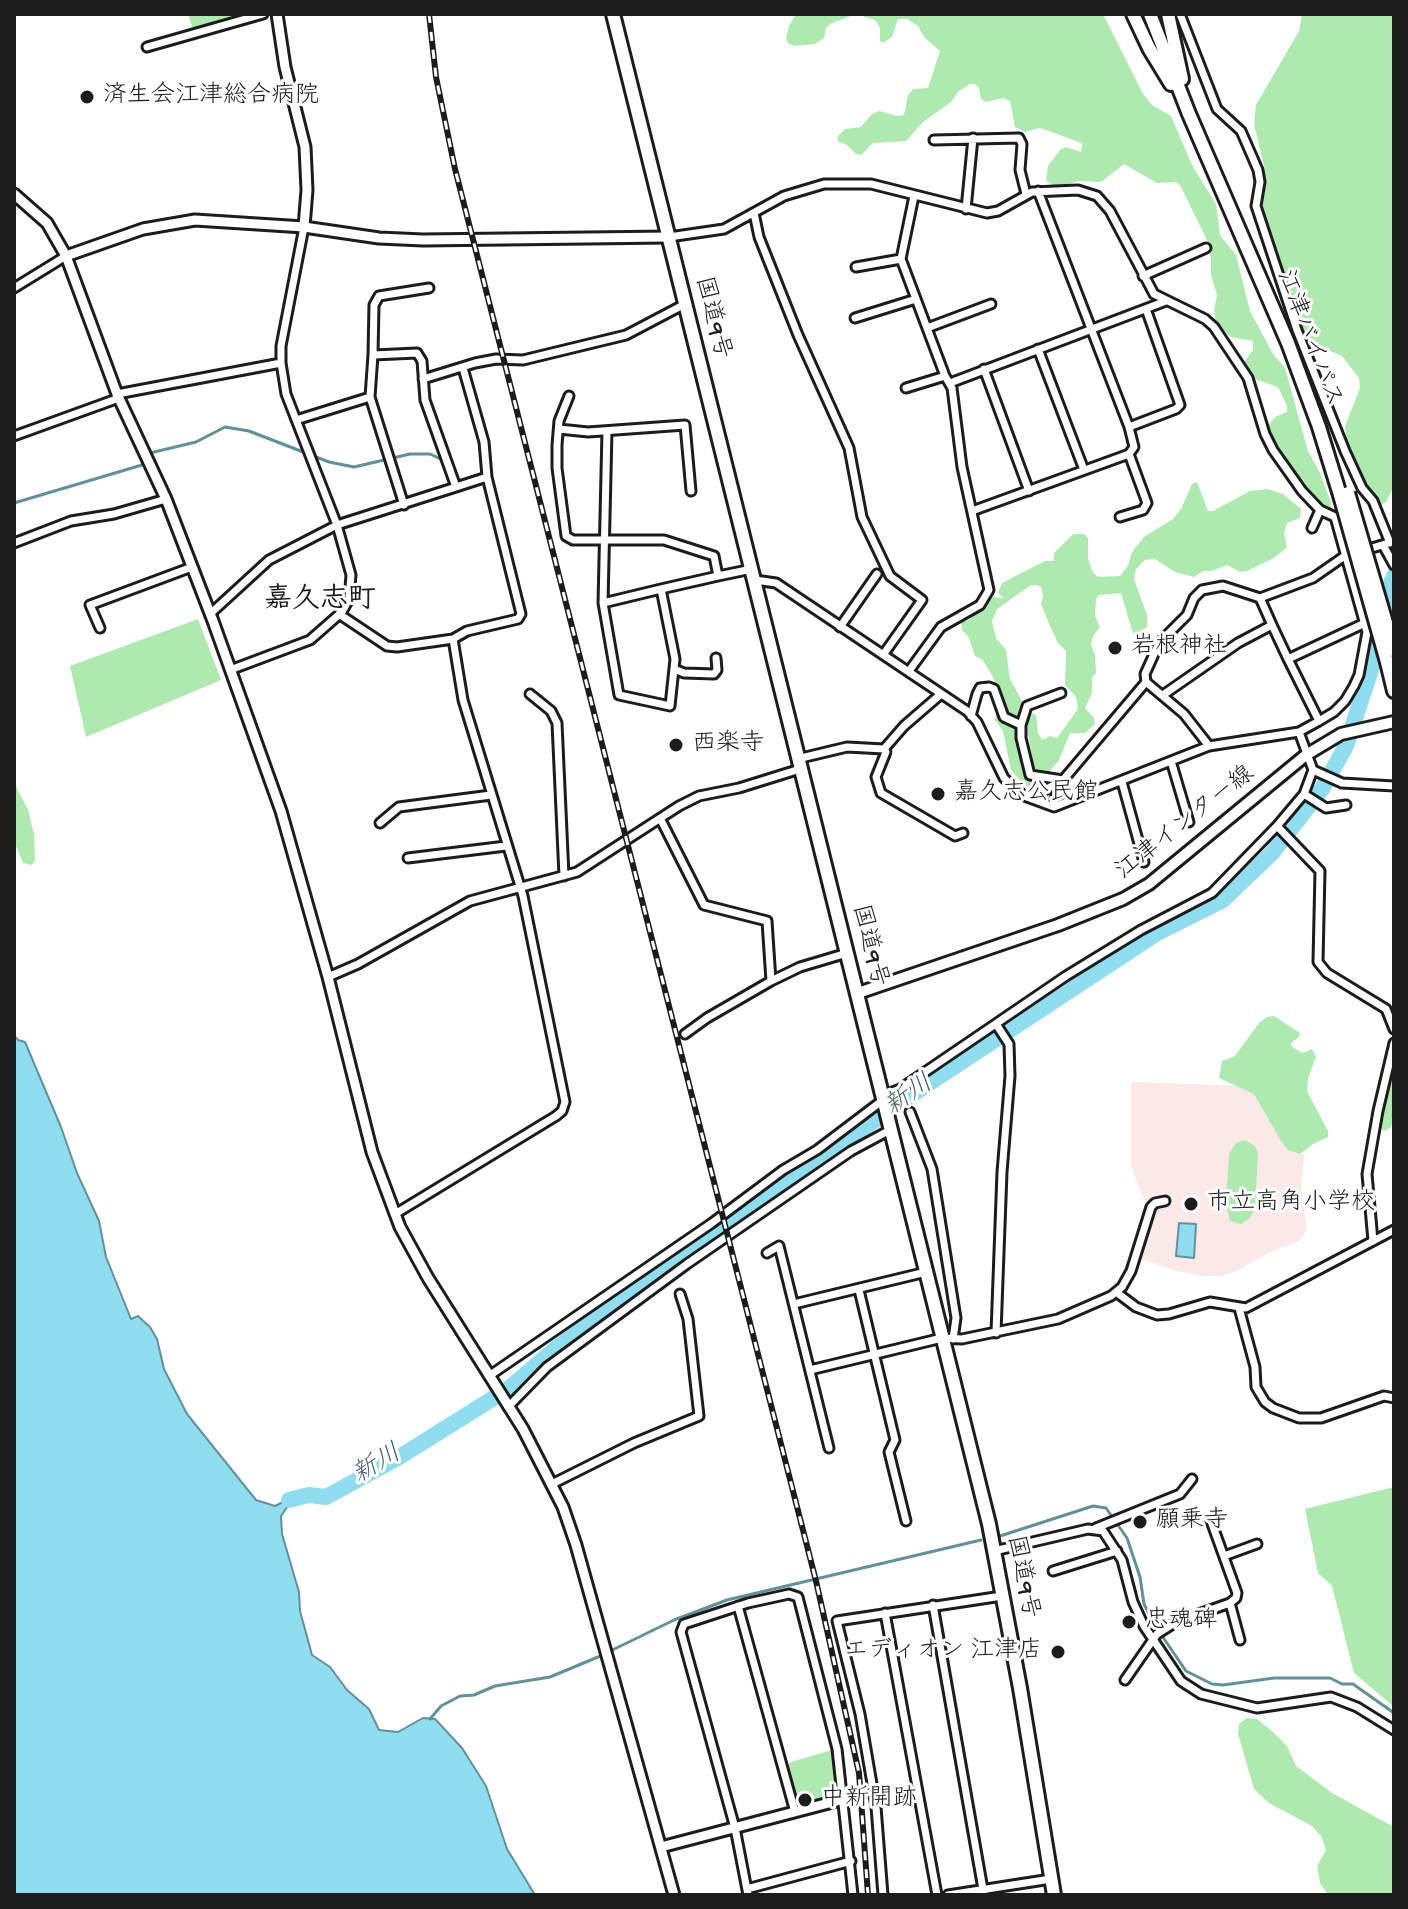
<!DOCTYPE html>
<html>
<head>
<meta charset="utf-8">
<style>
	body { margin:0 }
	#map { position:relative; width:1408px; height:1909px; overflow:hidden; background:#fff; font-family:"Gochi Hand",sans-serif }
	canvas { display:block }
	.frame { position:absolute; inset:0; border:16px solid #1c1c1c; pointer-events:none }
</style>
</head>
<body>
<div id="map">
<canvas width="1408" height="1909"></canvas>
<div class="frame"></div>
</div>
<script>
const g = document.querySelector('canvas').getContext('2d');
g.lineJoin = 'round';
function fill(path, color) { g.fillStyle = color; g.fill(path, 'evenodd'); }
const poly = rows => new Path2D(rows.map(r => 'M' + r).join(''));
function trace(path, color, width, dash) { g.strokeStyle = color; g.lineWidth = width; g.lineCap = dash ? 'butt' : 'round'; g.setLineDash(dash || []); g.stroke(path); }
function write(font, color, halo, rows, align = 'center') {
  g.font = font + ' "Gochi Hand","Klee One",sans-serif'; g.lineWidth = 6; g.setLineDash([]); g.textBaseline = 'middle'; g.strokeStyle = halo; g.fillStyle = color; for (const [text, x, y, turn = 0] of rows) {
    g.save(); g.translate(x, y); g.rotate((+turn || 0) * Math.PI / 180); g.textAlign = isNaN(turn) ? turn : align; if (halo) g.strokeText(text, 0, 0); g.fillText(text, 0, 0); g.restore();
  }
}
fill(poly([
	[1131,1082,1249,1086,1293,1149,1304,1155,1301,1187,1307,1229,1299,1241,1268,1253,1237,1271,1221,1276,1202,1276,1173,1270,1139,1258,1145,1203,1131,1166]
]), '#fbe9e8');
fill(poly([
	[188,14,244,14,193,29],
	[796,14,1103,14,1143,94,1152,105,1171,116,1193,167,1216,204,1220,235,1236,255,1250,311,1273,354,1285,368,1308,451,1320,473,1331,503,1330,510,1314,502,1267,435,1268,426,1275,417,1287,412,1287,406,1278,387,1255,379,1246,369,1244,362,1253,350,1253,341,1231,337,1216,324,1214,310,1217,295,1211,275,1211,259,1208,242,1180,185,1176,182,1157,183,1124,164,1101,182,1079,181,1065,185,1052,185,1046,180,1048,166,1060,150,1066,147,1081,152,1082,143,1040,128,1025,132,1015,127,1010,101,1003,98,986,102,981,99,979,88,975,84,970,84,958,92,951,102,923,122,906,141,873,143,861,155,856,154,847,145,837,141,838,136,845,129,861,127,872,114,879,111,897,116,904,115,908,95,913,89,928,88,940,51,924,37,918,26,907,19,898,19,892,37,883,43,880,41,880,28,875,20,856,14,830,24,826,28,824,38,815,44,794,46,788,43,786,38,789,26],
	[1302,14,1394,14,1394,486,1386,502,1382,504,1364,484,1347,442,1345,426,1360,388,1359,378,1342,356,1328,350,1303,333,1262,208,1265,170,1254,124,1256,105,1299,31],
	[1197,482,1208,511,1213,511,1250,491,1268,489,1283,494,1301,509,1300,518,1287,523,1284,533,1287,548,1272,559,1247,571,1240,572,1227,565,1212,571,1203,571,1194,577,1175,572,1155,559,1145,560,1136,569,1134,579,1147,615,1147,627,1138,633,1133,634,1121,593,1099,595,1096,599,1095,616,1100,627,1093,636,1091,645,1095,655,1096,673,1092,677,1092,693,1085,708,1094,718,1095,724,1085,733,1070,733,1059,760,1048,774,1037,772,1034,766,1028,734,1028,718,1030,712,1036,715,1038,733,1042,740,1050,736,1057,738,1078,709,1076,697,1065,685,1066,651,1058,643,1050,626,1041,604,1043,595,1041,587,1037,585,1031,585,997,609,992,621,996,638,1006,650,1010,679,1022,701,1018,710,1017,738,1023,770,1027,777,1041,783,1041,787,1034,789,1024,785,1011,770,1003,731,995,720,999,700,994,679,983,660,975,656,969,638,962,630,961,622,969,620,993,597,1004,598,998,593,1002,583,1045,561,1054,561,1054,553,1073,534,1084,534,1088,538,1088,558,1092,571,1098,577,1120,576,1128,566,1132,552,1144,537,1173,519,1181,509,1192,484],
	[198,619,221,680,86,737,70,666],
	[14,776,17,789,28,809,34,835,35,860,32,865,23,863,14,841],
	[1274,1016,1300,1033,1299,1037,1291,1043,1292,1047,1303,1053,1312,1049,1316,1057,1308,1078,1307,1091,1328,1131,1328,1137,1313,1144,1300,1154,1288,1150,1281,1141,1254,1094,1219,1078,1222,1061,1235,1056,1259,1023,1267,1017],
	[1394,1069,1394,1120,1390,1128,1385,1131,1381,1129,1380,1124],
	[1245,1140,1255,1146,1258,1154,1255,1208,1250,1218,1241,1224,1230,1221,1226,1203,1229,1154,1236,1143],
	[1394,1487,1394,1707,1354,1673,1332,1586,1318,1573,1305,1509],
	[1247,1718,1257,1719,1273,1732,1287,1746,1296,1766,1332,1793,1394,1827,1394,1895,1328,1895,1320,1883,1317,1866,1326,1850,1321,1836,1312,1826,1269,1803,1254,1789,1238,1734,1239,1724],
	[832,1750,839,1787,836,1793,802,1802,797,1799,787,1766,791,1762]
]), '#aeeab0');
const water = poly([
	[14,1035,18,1040,25,1042,61,1127,77,1173,99,1221,106,1257,131,1319,138,1316,150,1327,157,1339,164,1369,187,1414,256,1500,275,1506,289,1499,290,1503,281,1516,282,1534,299,1592,300,1611,312,1655,330,1667,347,1690,369,1709,379,1730,398,1732,423,1718,435,1719,462,1748,486,1786,507,1849,535,1895,14,1895,14,1035],
	[1179,1223,1196,1224,1194,1258,1176,1256,1179,1223]
]);
fill(water, '#90ddf0');
trace(water, '#62909b', 2);
trace(poly([
	[150,453,196,442,225,427,249,431,329,462,354,467,410,454,430,454,443,460],
	[14,503,142,465],
	[1000,1536,1093,1506,1106,1508,1127,1538,1140,1577,1144,1604,1156,1627,1186,1671,1212,1684,1223,1685,1274,1678,1330,1678,1342,1684,1353,1684,1394,1713],
	[430,1719,441,1706,460,1696,474,1695,495,1686,550,1677,598,1657,674,1620,727,1600,981,1540]
]), '#62909b', 3);
trace(poly([
	[289,1500,309,1495,326,1497,401,1456,508,1389,555,1349,741,1213,913,1094,1157,933,1223,900,1272,853,1322,789,1346,746,1371,670,1387,592,1394,576]
]), '#90ddf0', 16);
const minor = poly([
	[1180,14,1217,109,1241,131,1258,170,1260,182,1256,206,1297,330,1345,451,1362,488,1373,501,1390,543],
	[147,47,263,14],
	[934,140,1019,138,1022,144,1020,170,1026,194],
	[966,209,973,138],
	[754,213,759,237,798,335,849,448,862,517,890,576,922,600,883,655],
	[669,237,724,229,784,196,824,184,871,184,987,213,998,211,1032,192,1078,190,1097,196,1110,211,1154,294,1205,319,1214,327,1248,378,1265,434,1273,450,1302,491,1320,510,1335,517,1367,632,1359,675,1354,686,1345,701,1334,712,1319,721,1299,732,1209,746,1054,807,1024,796,1004,778,977,722,967,711,776,583,755,580],
	[856,267,901,259],
	[1143,276,1206,248],
	[14,288,66,256],
	[855,318,916,299],
	[927,328,991,304],
	[1038,349,1084,470],
	[373,355,374,305,379,296,429,288],
	[984,369,1029,491],
	[423,379,475,363,496,359,523,360,626,335,685,304],
	[950,383,1166,301],
	[906,388,945,376],
	[117,394,281,363],
	[569,396,559,421,557,445,557,468,566,536,573,540,664,540,714,556,718,576],
	[370,397,404,505],
	[1129,427,1176,409,1180,405,1146,309],
	[559,429,588,432,685,425,691,491],
	[14,436,119,398],
	[456,487,487,477,484,442,463,368],
	[972,511,1129,454,1134,447,1129,427,1038,191],
	[1120,517,1143,510,1147,503,1129,454],
	[1312,528,1320,510],
	[14,543,71,521,114,514,166,499],
	[1383,545,1394,565],
	[1362,551,1392,542],
	[661,589,675,659,670,706,619,695,603,603,661,589,718,576,752,569],
	[603,603,607,431],
	[210,614,269,560,337,525,456,487,425,400,422,361,417,353,373,355,370,397,296,420],
	[339,614,387,646,397,647,453,639],
	[1272,625,1260,598,1313,578,1349,553],
	[840,627,877,574],
	[100,628,90,605,192,567],
	[1288,659,1319,721],
	[674,669,684,673,714,674,717,670,716,658],
	[230,670,310,640,342,612,349,599,351,575,337,525,286,394,281,363,281,346,304,227],
	[909,671,941,627,980,605,989,590,962,467,952,388,945,376,901,259,914,196],
	[1146,682,1145,674,1159,643,1187,615,1194,598,1202,590,1223,586,1260,598],
	[530,694,551,711,557,723,564,876],
	[1163,695,1238,643,1272,625,1288,659,1365,623],
	[971,716,977,694,980,688,989,687,994,689,1004,717,1021,725],
	[884,749,886,752,876,777,881,793,955,836,963,833],
	[797,759,847,747,884,749,904,726,941,694],
	[1171,761,1189,822],
	[1313,770,1342,783,1394,786],
	[1122,782,1144,862],
	[1304,794,1326,808,1346,805],
	[1030,798,1063,780,1146,682,1184,714,1209,746],
	[1052,806,1063,780,1030,775,1021,738,1021,725,1027,706,1061,693],
	[660,818,704,905,767,921,771,981],
	[380,823,399,807,491,795],
	[1277,826,1320,871,1318,962,1327,973,1386,1009,1394,1029],
	[408,858,506,846],
	[328,977,358,964,470,901,577,872,679,806,699,796,739,788,800,769],
	[685,1034,707,1018,771,981,800,967,847,953],
	[882,1096,900,1089,1066,976,1141,930,1212,893,1277,826,1304,794,1313,770,1299,732],
	[910,1112,932,1169,956,1318,953,1339],
	[395,1214,556,1116,562,1111,565,1102,523,896,463,700,453,639,467,631,518,619,521,614,487,477],
	[1373,1241,1367,1174,1378,1111,1394,1043],
	[767,1253,779,1246,829,1448],
	[859,1290,895,1440,889,1452,906,1521],
	[1116,1292,1136,1307,1157,1315,1169,1314,1210,1302,1246,1308,1394,1230],
	[794,1304,926,1272],
	[1239,1308,1255,1367,1256,1387,1265,1402,1273,1408,1299,1418,1321,1418,1384,1396,1394,1398],
	[996,1333,1002,1172,1010,1076,1009,1044,996,1024],
	[810,1370,942,1338,962,1339,1058,1319,1111,1296,1122,1287,1131,1271,1151,1207,1155,1203,1165,1201],
	[489,1376,712,1223,783,1170,817,1150,883,1100],
	[508,1407,547,1367,687,1264,851,1151,890,1130],
	[552,1484,634,1443,699,1416,688,1319,680,1294],
	[1096,1528,1180,1494,1192,1479],
	[994,1551,1088,1529,1103,1531,1122,1560,1133,1602,1144,1626,1181,1681,1201,1694,1257,1708,1331,1697,1357,1707,1394,1730],
	[1224,1556,1257,1544],
	[1053,1571,1117,1551],
	[1230,1603,1240,1640],
	[933,1605,984,1895],
	[738,1606,795,1812],
	[885,1613,937,1895],
	[1125,1680,1157,1634,1176,1622,1230,1603,1236,1598,1237,1593,1211,1521],
	[747,1889,851,1861],
	[748,1895,735,1828,681,1632,684,1624,748,1603,789,1594,798,1597,837,1749,853,1895],
	[883,1895,876,1807,860,1714,837,1621,1002,1596],
	[948,1895,1051,1879]
]);
const tertiary = poly([
	[277,14,285,67,305,147,307,190,304,227],
	[14,194,47,223,66,256,117,394,166,499,213,621,281,811,328,977,372,1152,400,1227,428,1278,523,1429,563,1507,576,1545,674,1895],
	[66,256,143,229,195,220,304,227,379,238,423,240,669,237],
	[661,1847,844,1799]
]);
const secondary = poly([
	[858,993,1058,925,1123,899,1149,884,1306,755,1341,734,1394,722]
]);
const trunk = poly([
	[613,14,989,1524,1020,1688,1054,1895],
	[1133,14,1149,48,1171,84],
	[1150,14,1189,114,1288,343,1319,427,1340,495],
	[1168,14,1182,79],
	[1387,662,1394,691]
]);
trace(minor, '#1c1c1c', 13);
trace(tertiary, '#1c1c1c', 15);
trace(secondary, '#1c1c1c', 16);
trace(trunk, '#1c1c1c', 18);
trace(minor, '#fff', 7);
trace(tertiary, '#fff', 9);
trace(secondary, '#fff', 10);
trace(trunk, '#fff', 12);
const rail = poly([
	[429,14,436,77,455,169,816,1581,859,1773,868,1895]
]);
trace(rail, '#1c1c1c', 6);
trace(rail, '#fff', 3, [9]);
const trunkBridge = poly([
	[1348,493,1394,650],
	[1340,495,1387,662]
]);
trace(trunkBridge, '#1c1c1c', 18, []);
trace(trunkBridge, '#fff', 12);
for (const [x, y, r, color] of [
	[87,97,8,"#1c1c1c"],
	[1115,648,8,"#1c1c1c"],
	[676,745,8,"#1c1c1c"],
	[938,794,8,"#1c1c1c"],
	[1191,1204,8,"#1c1c1c"],
	[1140,1522,8,"#1c1c1c"],
	[1129,1622,8,"#1c1c1c"],
	[1058,1652,8,"#1c1c1c"],
	[805,1800,8,"#1c1c1c"]
]) { const dot = new Path2D(); dot.arc(x, y, r, 0, 2 * Math.PI); g.fillStyle = color; g.fill(dot); trace(dot, '#fff', 3); }
write('24px', '#1c1c1c', '#fff', [
	["済生会江津総合病院",103,97],
	["岩根神社",1131,648],
	["西楽寺",692,745],
	["嘉久志公民館",954,794],
	["市立高角小学校",1207,1204],
	["願乗寺",1156,1522],
	["忠魂碑",1145,1622],
	["エディオン 江津店",1042,1652,"right"],
	["中新開跡",821,1800]
], 'left');
write('24px', '#1c1c1c', '#fff', [
	["国道9号",711,318,76],
	["江津バイパス",1308,339,69],
	["江津インター線",1186,824,-38],
	["国道9号",868,946,76],
	["国道9号",1021,1577,79]
]);
write('italic 26px', '#456066', '#fff', [
	["新川",910,1097,-34],
	["新川",378,1466,-31]
]);
write('bold 28px', '#1c1c1c', '#fff', [
	["嘉久志町",320,602]
]);
</script>
</body>
</html>
